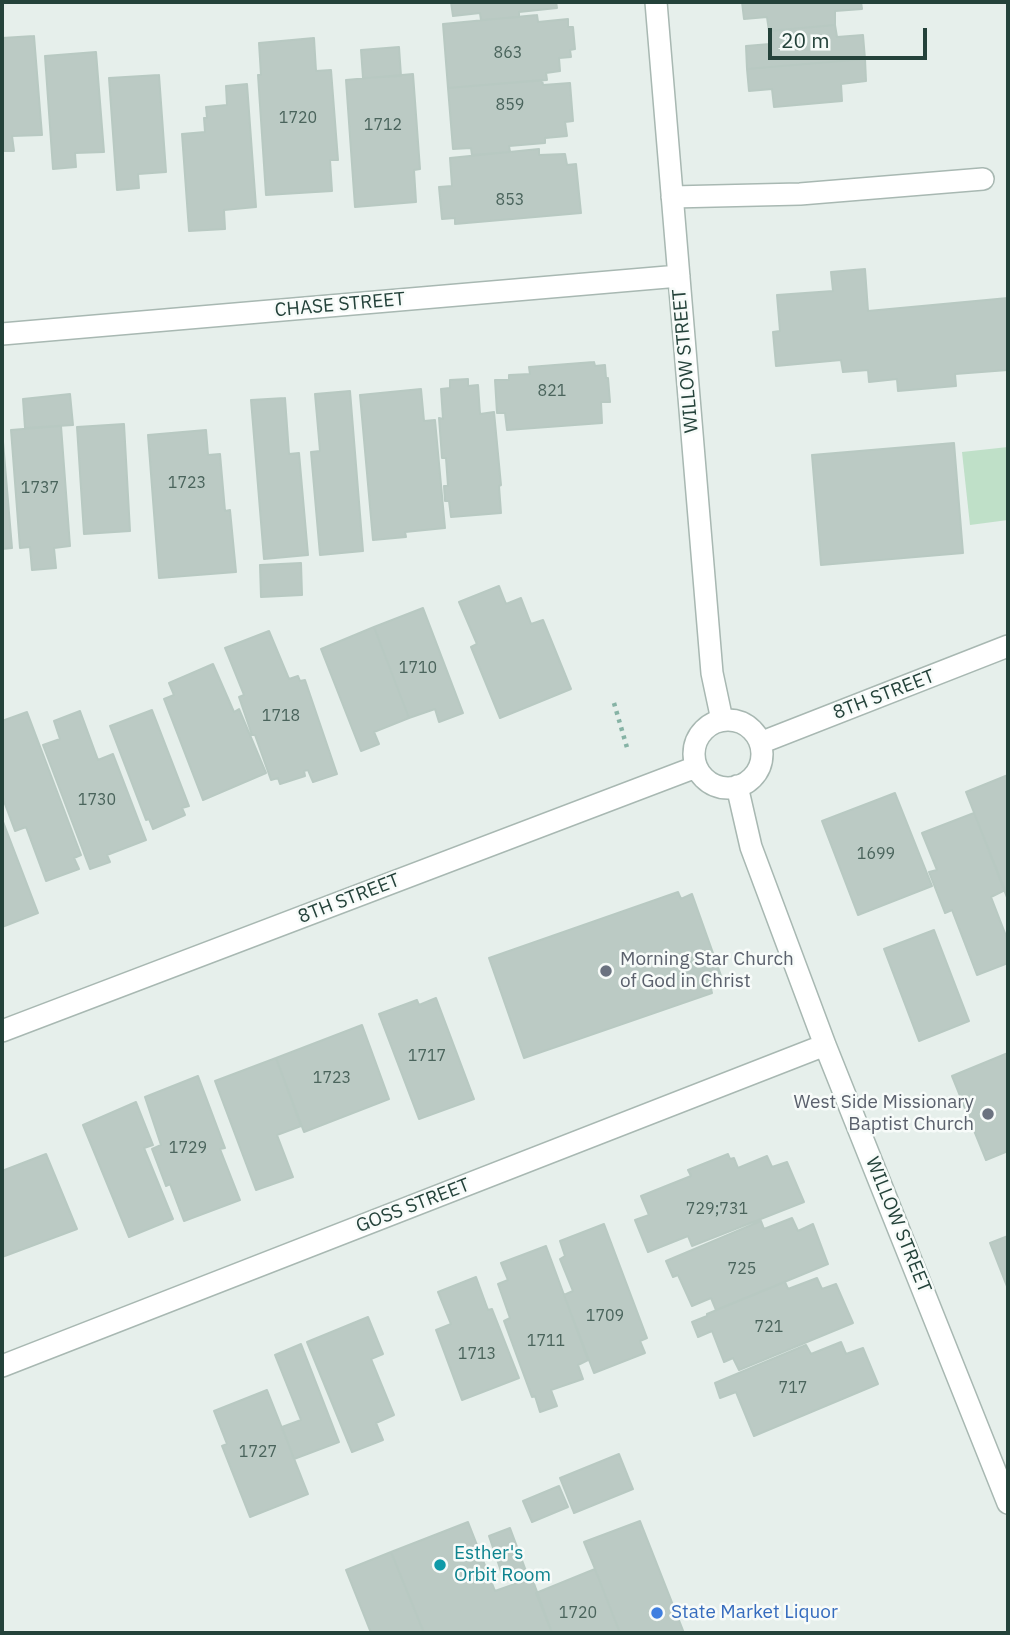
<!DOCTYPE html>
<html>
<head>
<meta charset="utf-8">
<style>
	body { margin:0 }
	#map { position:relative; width:1010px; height:1635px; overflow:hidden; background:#e6efeb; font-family:"IBM Plex Sans",sans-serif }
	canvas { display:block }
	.frame { position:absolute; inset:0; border:4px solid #24423a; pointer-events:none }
	.scale { position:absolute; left:768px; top:28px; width:159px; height:32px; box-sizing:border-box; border:4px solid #24423a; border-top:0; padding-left:9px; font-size:21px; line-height:24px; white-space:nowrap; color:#24423a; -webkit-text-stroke:5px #f7fbf9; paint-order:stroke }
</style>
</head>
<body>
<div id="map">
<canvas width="1010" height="1635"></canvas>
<div class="frame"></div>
<div class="scale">20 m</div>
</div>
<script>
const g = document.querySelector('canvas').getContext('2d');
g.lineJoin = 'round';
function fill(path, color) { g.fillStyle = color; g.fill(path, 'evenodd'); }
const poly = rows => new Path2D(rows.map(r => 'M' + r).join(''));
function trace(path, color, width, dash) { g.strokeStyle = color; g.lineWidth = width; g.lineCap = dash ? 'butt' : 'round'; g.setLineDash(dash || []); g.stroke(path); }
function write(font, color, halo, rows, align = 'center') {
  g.font = font + ' "IBM Plex Sans",sans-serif'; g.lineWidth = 5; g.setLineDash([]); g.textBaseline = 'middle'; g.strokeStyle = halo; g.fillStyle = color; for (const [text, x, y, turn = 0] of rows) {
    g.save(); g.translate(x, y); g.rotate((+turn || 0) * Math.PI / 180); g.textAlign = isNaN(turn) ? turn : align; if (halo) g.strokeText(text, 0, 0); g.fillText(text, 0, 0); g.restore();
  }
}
fill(poly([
	[1008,447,1008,520,970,525,962,452]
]), '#bfe0c8');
const building = poly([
	[451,2,556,2,557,8,519,12,519,17,481,20,480,13,453,16,451,2],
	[742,2,861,2,862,9,835,11,835,25,769,31,767,17,744,19,742,2],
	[537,15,538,22,568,19,568,27,573,27,575,49,570,50,571,57,559,58,560,71,546,73,547,80,448,88,443,24,537,15],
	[835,25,837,37,863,35,865,59,747,69,746,46,770,44,769,31,835,25],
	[34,36,42,135,12,136,14,151,2,151,2,38,34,36],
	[314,38,316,71,331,70,338,160,330,160,332,191,266,195,258,75,261,75,259,43,314,38],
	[399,47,401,76,363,78,361,50,399,47],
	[96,52,104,152,75,153,76,167,53,169,45,56,96,52],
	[865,59,866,81,841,84,842,101,774,107,772,89,749,91,747,69,865,59],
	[413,74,420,169,414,170,416,202,355,207,346,80,413,74],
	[159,75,166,172,138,174,139,188,117,190,109,78,159,75],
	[542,80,543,85,570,83,573,121,565,122,567,136,545,138,545,143,509,146,510,152,472,155,471,148,453,149,448,88,542,80],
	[247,84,256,207,224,210,225,229,189,231,182,134,205,132,204,118,207,118,206,107,227,105,226,86,247,84],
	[539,149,539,155,565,154,567,165,576,164,581,213,455,224,455,218,442,219,439,187,452,186,450,158,539,149],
	[865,269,868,311,1008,298,1008,370,955,374,956,386,898,391,897,379,869,382,868,370,843,372,841,360,776,366,773,332,780,331,777,295,833,291,831,272,865,269],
	[594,362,595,366,605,365,606,378,608,378,610,402,601,402,602,423,507,430,505,413,497,413,495,380,509,380,509,375,530,374,529,367,594,362],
	[468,379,468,386,478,385,480,414,494,412,501,485,499,486,501,513,451,517,449,501,445,501,444,486,448,486,446,458,442,458,439,418,443,419,441,389,450,388,450,380,468,379],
	[421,389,424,421,435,420,445,528,405,532,406,537,373,540,360,395,421,389],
	[350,391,363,551,320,555,311,452,320,451,315,394,350,391],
	[70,394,73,425,25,428,23,399,70,394],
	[285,398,289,454,299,453,308,555,264,559,251,400,285,398],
	[124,424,130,531,84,534,77,427,124,424],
	[61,426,70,546,54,548,56,568,32,570,30,547,20,548,11,430,61,426],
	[2,430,12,548,2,549,2,430],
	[206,430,208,455,220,454,225,511,230,510,236,572,159,578,148,435,206,430],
	[954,443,963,553,821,565,812,455,954,443],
	[301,563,302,595,261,597,260,565,301,563],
	[499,586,506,604,521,598,531,624,543,620,571,689,500,718,471,647,477,644,459,602,499,586],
	[423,608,463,713,439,722,435,709,409,718,374,627,423,608],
	[374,627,409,718,374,732,379,744,361,751,321,649,374,627],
	[269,631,289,679,298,676,300,681,305,680,337,774,313,782,308,770,304,771,305,776,280,784,278,778,271,780,255,735,252,735,239,697,244,695,225,648,269,631],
	[213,664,234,712,239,709,266,773,203,800,164,699,174,695,169,683,213,664],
	[152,710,189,806,182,808,185,815,153,829,149,819,146,820,110,726,152,710],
	[80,711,98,760,113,754,146,840,107,855,110,862,90,869,43,745,60,739,54,721,80,711],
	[27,712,81,855,74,858,79,869,46,881,26,827,15,831,2,796,2,721,27,712],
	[1008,775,1008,900,966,792,1008,775],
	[895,793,932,886,858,915,822,821,895,793],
	[974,813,1005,890,991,897,1008,941,1008,963,977,975,952,910,945,913,929,872,937,870,922,833,974,813],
	[2,819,38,913,2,927,2,819],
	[678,892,681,899,692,894,724,984,711,989,712,993,524,1058,489,958,678,892],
	[934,930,969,1021,919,1041,884,949,934,930],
	[436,998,474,1099,419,1119,379,1014,417,1000,419,1005,436,998],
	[362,1025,389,1099,304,1132,276,1058,362,1025],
	[1008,1053,1008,1151,986,1160,952,1076,1008,1053],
	[276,1058,301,1126,277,1135,293,1177,256,1190,215,1081,276,1058],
	[198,1076,225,1148,220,1149,240,1200,184,1221,170,1184,166,1186,152,1149,161,1145,145,1097,198,1076],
	[136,1102,153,1145,144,1148,173,1219,129,1237,83,1125,136,1102],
	[46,1154,77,1229,2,1257,2,1171,46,1154],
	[728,1154,730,1159,734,1158,738,1168,767,1156,772,1167,787,1162,804,1202,692,1246,688,1236,648,1252,635,1220,649,1215,641,1196,691,1176,688,1170,728,1154],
	[792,1218,798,1231,813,1224,828,1264,716,1310,711,1298,692,1306,678,1275,673,1277,666,1261,761,1221,764,1229,792,1218],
	[604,1224,647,1338,640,1341,645,1353,594,1373,564,1295,573,1291,560,1259,565,1256,560,1241,604,1224],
	[1008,1236,1008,1289,990,1243,1008,1236],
	[546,1246,588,1360,578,1365,583,1379,551,1390,557,1406,540,1412,535,1396,532,1397,504,1321,510,1318,498,1284,508,1280,501,1263,546,1246],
	[476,1277,488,1310,492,1309,519,1378,462,1400,436,1330,451,1324,438,1292,476,1277],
	[817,1278,822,1289,836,1284,853,1323,739,1370,733,1358,724,1362,712,1331,698,1337,692,1322,707,1316,707,1314,785,1282,788,1289,817,1278],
	[368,1317,383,1354,371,1359,394,1415,376,1423,383,1440,352,1452,307,1342,368,1317],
	[841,1342,846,1354,863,1348,878,1384,754,1436,736,1392,720,1398,715,1383,806,1345,811,1354,841,1342],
	[301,1344,339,1442,294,1459,282,1427,301,1420,275,1355,301,1344],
	[267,1390,308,1494,250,1517,222,1446,227,1444,214,1411,267,1390],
	[619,1454,633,1489,574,1513,560,1478,619,1454],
	[559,1486,568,1507,532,1522,523,1501,559,1486],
	[640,1521,684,1633,620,1633,595,1569,584,1542,640,1521],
	[468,1522,495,1591,532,1578,552,1633,424,1633,391,1552,468,1522],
	[510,1528,526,1571,504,1580,489,1536,510,1528],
	[391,1552,424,1633,371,1633,346,1570,391,1552],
	[595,1569,620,1633,552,1633,536,1593,595,1569]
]);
fill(building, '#bbcac4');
trace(building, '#b8c9c2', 2);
const minor = poly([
	[656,2,712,673,722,720],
	[672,197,800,194,983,179],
	[2,334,679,276],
	'694 754a34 34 0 1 1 68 0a34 34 0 1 1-68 0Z',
	[760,743,1008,646],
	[737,786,751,847,825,1045,1008,1503],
	[2,1031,696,767],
	[2,1366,825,1045]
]);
trace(minor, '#a8b8b2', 24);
trace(poly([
	[614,703,628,751]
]), '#86b3a5', 4.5, [3.5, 5]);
trace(minor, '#fff', 21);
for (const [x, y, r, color] of [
	[606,971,7,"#6b7280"],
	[988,1114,7,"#6b7280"],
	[440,1565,7,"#0f9aa8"],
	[657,1613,7,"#3f7fe0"]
]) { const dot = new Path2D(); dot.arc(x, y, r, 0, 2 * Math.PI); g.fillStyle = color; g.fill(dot); trace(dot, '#f7fbf9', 2.5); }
write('16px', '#4a645c', null, [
	["863",508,53],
	["859",510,105],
	["1720",298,118],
	["1712",383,125],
	["853",510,200],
	["821",552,391],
	["1723",187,483],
	["1737",40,488],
	["1710",418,668],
	["1718",281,716],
	["1730",97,800],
	["1699",876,854],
	["1717",427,1056],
	["1723",332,1078],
	["1729",188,1148],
	["729;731",717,1209],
	["725",742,1269],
	["1709",605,1316],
	["721",769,1327],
	["1711",546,1341],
	["1713",477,1354],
	["717",793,1388],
	["1727",258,1452],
	["1720",578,1613]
]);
write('19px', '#24423a', '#f7fbf9', [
	["CHASE STREET",340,305,-5],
	["WILLOW STREET",686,361,-95],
	["8TH STREET",884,695,-21],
	["8TH STREET",349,899,-21],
	["GOSS STREET",413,1206,-21],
	["WILLOW STREET",898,1225,68]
]);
write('19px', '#5b616d', '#f7fbf9', [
	["Morning Star Church",620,960],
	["of God in Christ",620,982],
	["West Side Missionary",974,1103,"right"],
	["Baptist Church",974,1125,"right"]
], 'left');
write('19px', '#0d838f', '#f7fbf9', [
	["Esther's",454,1554],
	["Orbit Room",454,1576]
], 'left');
write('19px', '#366cbe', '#f7fbf9', [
	["State Market Liquor",671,1613]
], 'left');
</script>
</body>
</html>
